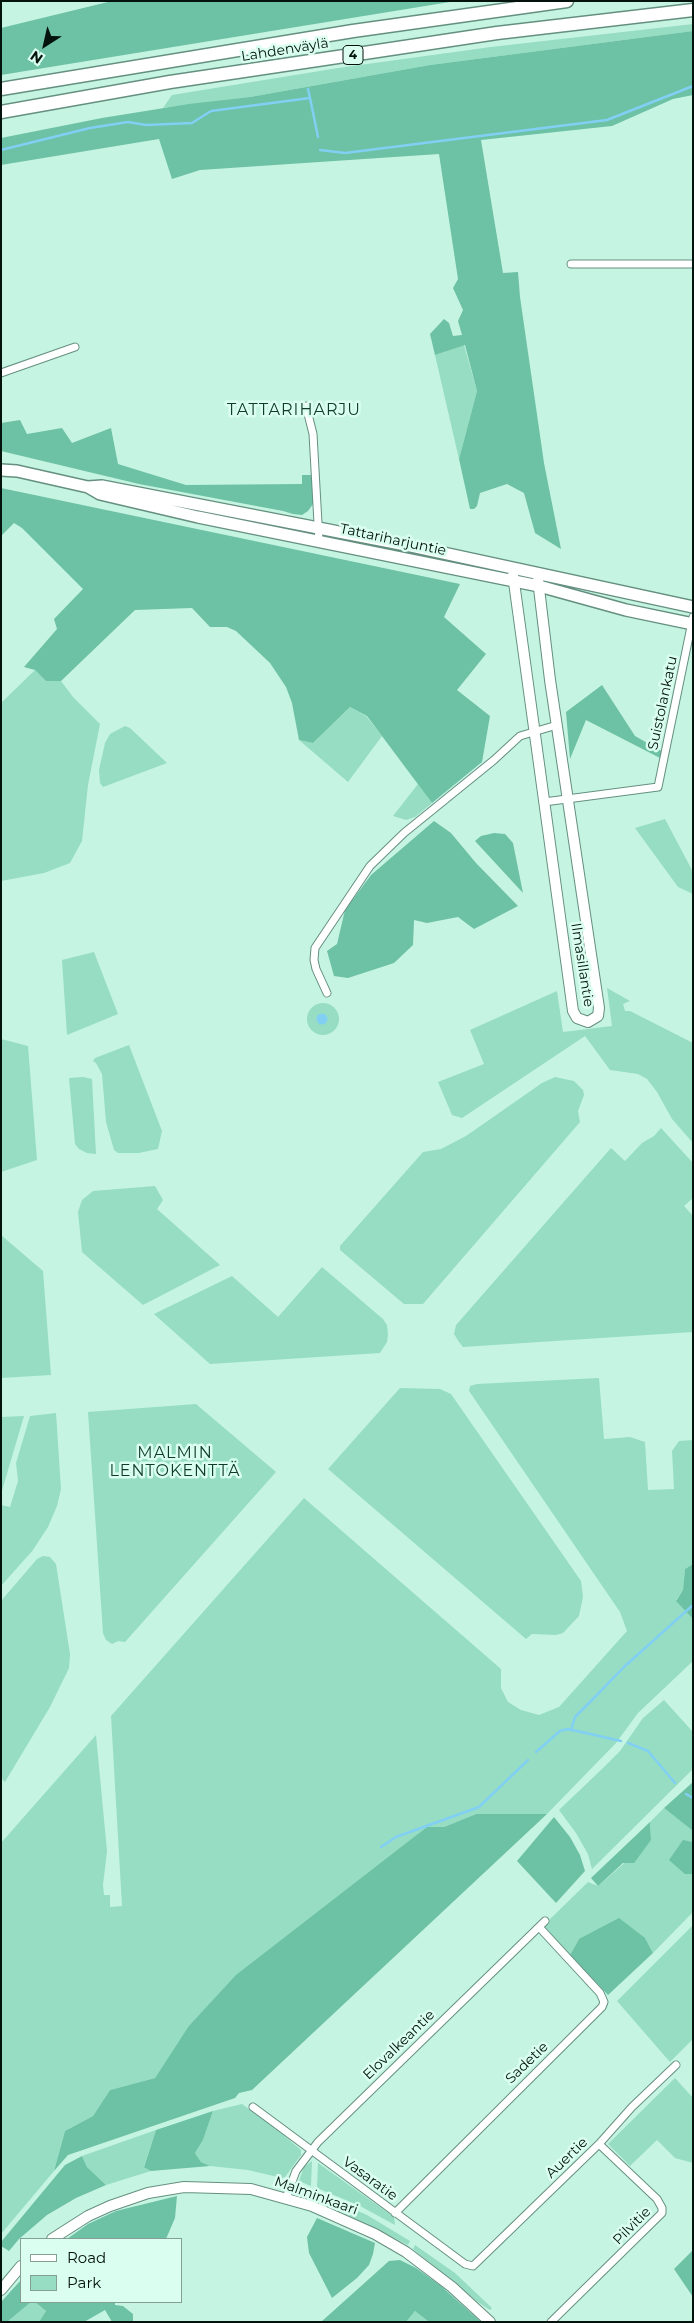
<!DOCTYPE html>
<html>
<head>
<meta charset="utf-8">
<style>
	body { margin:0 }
	#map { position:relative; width:694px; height:2323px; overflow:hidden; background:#c6f4e2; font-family:Montserrat,sans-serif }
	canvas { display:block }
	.frame { position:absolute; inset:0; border:2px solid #03120d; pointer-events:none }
	.legend { position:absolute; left:20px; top:2238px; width:162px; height:65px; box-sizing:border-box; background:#dafff0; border:1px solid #84a095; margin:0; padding:6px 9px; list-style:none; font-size:15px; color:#03120d }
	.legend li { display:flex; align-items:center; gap:10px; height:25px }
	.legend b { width:25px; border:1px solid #84a095 }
	.north { position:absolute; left:20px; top:20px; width:50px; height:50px; -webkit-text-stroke:4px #dafff0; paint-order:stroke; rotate:215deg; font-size:14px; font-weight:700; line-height:20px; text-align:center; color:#03120d }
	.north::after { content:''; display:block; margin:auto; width:18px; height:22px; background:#03120d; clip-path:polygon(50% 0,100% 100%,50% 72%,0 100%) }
</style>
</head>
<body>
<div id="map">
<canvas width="694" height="2323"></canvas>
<div class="frame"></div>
<ul class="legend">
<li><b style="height:6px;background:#fff"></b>Road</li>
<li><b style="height:14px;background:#96ddc3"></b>Park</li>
</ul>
<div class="north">N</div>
</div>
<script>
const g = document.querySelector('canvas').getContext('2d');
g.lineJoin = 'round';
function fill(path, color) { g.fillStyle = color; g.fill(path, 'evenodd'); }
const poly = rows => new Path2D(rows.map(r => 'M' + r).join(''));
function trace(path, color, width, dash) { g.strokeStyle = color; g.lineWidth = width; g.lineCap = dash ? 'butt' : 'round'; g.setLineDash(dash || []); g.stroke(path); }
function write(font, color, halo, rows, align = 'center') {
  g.font = font + ' Montserrat,sans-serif'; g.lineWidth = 5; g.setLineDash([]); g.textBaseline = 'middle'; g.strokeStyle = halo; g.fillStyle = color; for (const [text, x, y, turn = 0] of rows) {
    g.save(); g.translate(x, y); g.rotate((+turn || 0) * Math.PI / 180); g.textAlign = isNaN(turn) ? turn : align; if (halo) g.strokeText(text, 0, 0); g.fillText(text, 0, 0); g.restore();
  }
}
fill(poly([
	[693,24,693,31,430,65,250,97,163,108,172,95,338,68,491,47],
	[464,345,477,391,459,459,435,355],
	[35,670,46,681,61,681,73,697,100,724,88,785,82,841,70,863,44,873,1,881,1,703],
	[350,707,366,716,382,736,348,782,299,740,313,743],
	[125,726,130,728,167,763,103,787,100,783,99,770,105,743,110,734],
	[418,784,432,803,415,817,406,820,393,816],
	[665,819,693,872,693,894,678,887,635,828],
	[94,952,118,1014,67,1035,62,960],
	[607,988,630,1001,623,1004,625,1011,630,1011,693,1043,693,1143,672,1119,657,1092,647,1079,638,1074,610,1070,585,1036,462,1118,452,1115,438,1082,484,1064,470,1030,557,991,563,1032,612,1026],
	'307 1019a16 16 0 1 1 32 0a16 16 0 1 1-32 0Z',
	[1,1039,28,1046,37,1160,1,1172],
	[129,1045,162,1131,158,1149,139,1153,118,1153,114,1150,106,1122,102,1074,96,1063,93,1061,95,1058],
	[83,1077,92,1079,96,1154,87,1153,79,1149,75,1144,69,1078],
	[555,1077,574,1081,583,1090,584,1095,578,1111,580,1122,423,1304,404,1304,340,1250,340,1246,423,1152,441,1149,466,1136,542,1083],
	[661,1128,693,1163,693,1198,684,1206,693,1216,693,1332,463,1347,459,1342,454,1334,456,1325,611,1148,625,1161,642,1143,654,1136],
	[155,1186,163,1200,157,1209,220,1265,143,1305,82,1252,78,1212,82,1200,93,1191],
	[1,1235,43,1271,51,1375,1,1378],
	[322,1267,383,1319,387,1325,388,1334,387,1342,380,1353,210,1364,154,1314,232,1276,278,1317],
	[599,1378,604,1439,630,1437,645,1442,648,1490,674,1489,672,1451,679,1441,693,1440,693,1564,685,1569,683,1590,676,1600,693,1619,693,1661,638,1713,616,1743,547,1814,476,1814,444,1827,427,1827,188,2027,155,2078,110,2090,93,2116,65,2131,54,2171,1,2234,1,1843,96,1735,107,1851,103,1885,104,1895,110,1895,110,1907,122,1906,111,1716,304,1498,501,1669,501,1688,508,1702,521,1710,539,1715,559,1707,627,1631,620,1612,469,1391,470,1386,477,1384],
	[400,1388,440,1389,451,1394,581,1581,583,1597,579,1616,563,1633,556,1635,532,1634,526,1639,328,1469],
	[196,1404,276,1472,125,1642,118,1641,112,1644,106,1640,103,1633,88,1412],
	[56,1413,61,1489,57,1506,48,1527,33,1550,1,1586,1,1505,10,1507,18,1481,16,1463,30,1416],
	[24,1416,1,1494,1,1417],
	[43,1556,50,1557,56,1564,70,1654,69,1668,50,1707,5,1782,1,1778,1,1601,37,1559],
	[664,1700,693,1732,693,1769,592,1869,588,1854,576,1833,559,1810,603,1768,620,1751,643,1718],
	[664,1808,693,1831,693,1842,683,1841,685,1874,693,1874,693,1912,653,1953,645,1938,579,1939,570,1955,545,1929,545,1924,588,1882,598,1886,651,1840,650,1822],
	[693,1925,693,2039,670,2062,617,2001],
	[675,2078,693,2098,693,2163,675,2158,657,2140,630,2166,608,2144],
	[242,2104,273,2126,301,2150,301,2155,285,2177,282,2178,248,2170,210,2166,201,2162,195,2153,203,2140,213,2111],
	[156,2130,144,2166,151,2171,106,2185,87,2167,82,2156],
	[312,2161,311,2186,299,2181,304,2167],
	[318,2163,394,2217,395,2225,360,2206,317,2188],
	[319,2194,367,2215,410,2241,408,2245,317,2200],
	[415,2245,455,2273,492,2308,490,2310,475,2300,413,2249],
	[31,2302,35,2302,46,2311,39,2322,7,2322],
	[415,2311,429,2322,406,2322]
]), '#96ddc3');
fill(poly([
	[112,1,456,1,1,75,1,28],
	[693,31,693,95,673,99,612,126,481,140,503,273,518,272,520,297,544,463,561,549,535,533,524,493,507,484,480,493,477,506,474,509,470,509,459,459,477,391,465,345,435,355,430,334,444,319,449,323,453,336,462,335,458,321,463,310,453,288,458,279,439,154,200,170,172,179,159,139,1,165,1,138,102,118,189,104,250,97,430,65],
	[20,420,27,434,62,428,72,443,111,428,118,464,186,485,302,484,302,475,312,475,313,504,308,511,302,515,293,514,283,511,139,484,1,451,1,423],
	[1,488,460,584,444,617,486,654,457,690,490,716,482,762,432,803,367,716,350,707,313,743,299,740,292,703,286,687,270,663,236,631,227,627,210,627,192,608,135,610,61,681,46,681,35,670,24,667,57,629,54,619,83,589,22,528,14,523,1,536],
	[602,685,635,736,665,753,660,758,586,720,570,759,566,712],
	[434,821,451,833,476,863,518,906,474,929,458,917,427,923,414,920,413,945,394,963,348,978,334,976,327,951,337,944,345,910,371,875],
	[494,833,505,834,513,843,523,893,475,841,481,836],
	[693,1564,693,1619,676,1601,683,1590,685,1569],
	[693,1782,693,1831,664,1808],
	[476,1814,547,1814,252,2090,239,2093,235,2098,68,2155,54,2171,65,2131,93,2116,110,2090,155,2078,188,2027,236,1975,427,1827,444,1827],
	[554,1817,570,1837,580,1855,585,1871,556,1903,517,1861],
	[650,1822,651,1840,634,1863,623,1863,598,1886,591,1878],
	[683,1840,693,1842,693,1874,685,1874,669,1860],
	[619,1918,645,1938,653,1953,608,1995,570,1955,579,1939],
	[213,2111,203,2140,195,2153,201,2162,210,2166,151,2171,144,2167,156,2130],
	[82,2156,87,2167,106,2185,76,2198,47,2215,19,2239,9,2251,1,2246,1,2242,65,2165],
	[177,2196,175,2218,166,2239,67,2239,88,2224,116,2211],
	[317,2218,375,2243,373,2254,369,2265,357,2278,332,2298,309,2253,307,2237],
	[693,2250,693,2297,674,2269],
	[400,2260,416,2268,441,2286,481,2322,429,2322,415,2311,406,2322,321,2322,389,2261],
	[21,2280,21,2302,31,2302,7,2322,1,2322,1,2302],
	[35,2302,115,2302,115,2305,123,2306,133,2314,133,2322,112,2322,105,2310,84,2322,39,2322,46,2311]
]), '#6dc1a4');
fill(poly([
	'316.5 1019a5.5 5.5 0 1 1 11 0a5.5 5.5 0 1 1-11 0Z'
]), '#81d0f4');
trace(poly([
	[308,89,310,98],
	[1,150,90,128,128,122,146,125,192,123,211,111,310,98,318,137],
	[320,150,345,153,607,120,693,86],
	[571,1730,575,1717,593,1699,624,1667,693,1605],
	[628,1743,648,1751,675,1783],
	[536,1752,560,1731,568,1729,621,1741],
	[686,1794,693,1798],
	[381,1847,396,1837,479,1807,528,1760]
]), '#81d0f4', 2.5);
const street = poly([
	[571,264,693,264],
	[1,373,75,347],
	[306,406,313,434,319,541],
	[544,802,658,787,693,617],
	[327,993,316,969,314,960,315,948,370,866,404,833,494,760,520,736,557,725],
	[253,2107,465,2264,473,2266,599,2144,632,2107,676,2065],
	[286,2198,296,2171,318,2142,545,1921],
	[395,2213,602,2007,604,2002,600,1993,539,1927],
	[551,2322,662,2213,662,2208,657,2199,599,2144]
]);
const secondary = poly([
	[513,575,573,1011,577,1018,588,1022,598,1016,599,1008,550,680,538,580],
	[52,2239,88,2216,110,2206,148,2193,184,2187,251,2189,312,2206,375,2234,406,2252,452,2287,490,2322],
	[1,2290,21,2266]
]);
const primary = poly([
	[1,470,17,471,88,487,102,486,411,546,693,607],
	[88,487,100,494,198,517,539,586,626,610,693,624]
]);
const highway = poly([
	[1,89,353,31,567,1],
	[1,112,170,82,351,55,497,33,693,10]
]);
trace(street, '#659080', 9);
trace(secondary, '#659080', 12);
trace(primary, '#659080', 14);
trace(highway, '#659080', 15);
trace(street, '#fff', 7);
trace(secondary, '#fff', 10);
trace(primary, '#fff', 11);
trace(highway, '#fff', 12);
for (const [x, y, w] of [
	[353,55,20]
]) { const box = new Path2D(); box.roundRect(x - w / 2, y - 9.5, w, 19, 4); g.fillStyle = '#dafff0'; g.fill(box); trace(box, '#03120d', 1); }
write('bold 12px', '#03120d', null, [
	["4",353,55]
]);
write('14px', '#03120d', '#dafff0', [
	["Lahdenväylä",285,50,-9],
	["Tattariharjuntie",393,540,12],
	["Suistolankatu",663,703,-78],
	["Ilmasillantie",582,965,81],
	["Elovalkeantie",399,2045,-44],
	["Sadetie",527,2063,-44],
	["Auertie",567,2158,-44],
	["Vasaratie",370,2179,36],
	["Malminkaari",316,2196,20],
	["Pilvitie",632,2226,-45]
]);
g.letterSpacing = '1px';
write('16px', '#0f3b2d', '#dafff0', [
	["TATTARIHARJU",294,410],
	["MALMIN",175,1453],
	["LENTOKENTTÄ",175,1471]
]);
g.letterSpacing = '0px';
</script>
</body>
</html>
